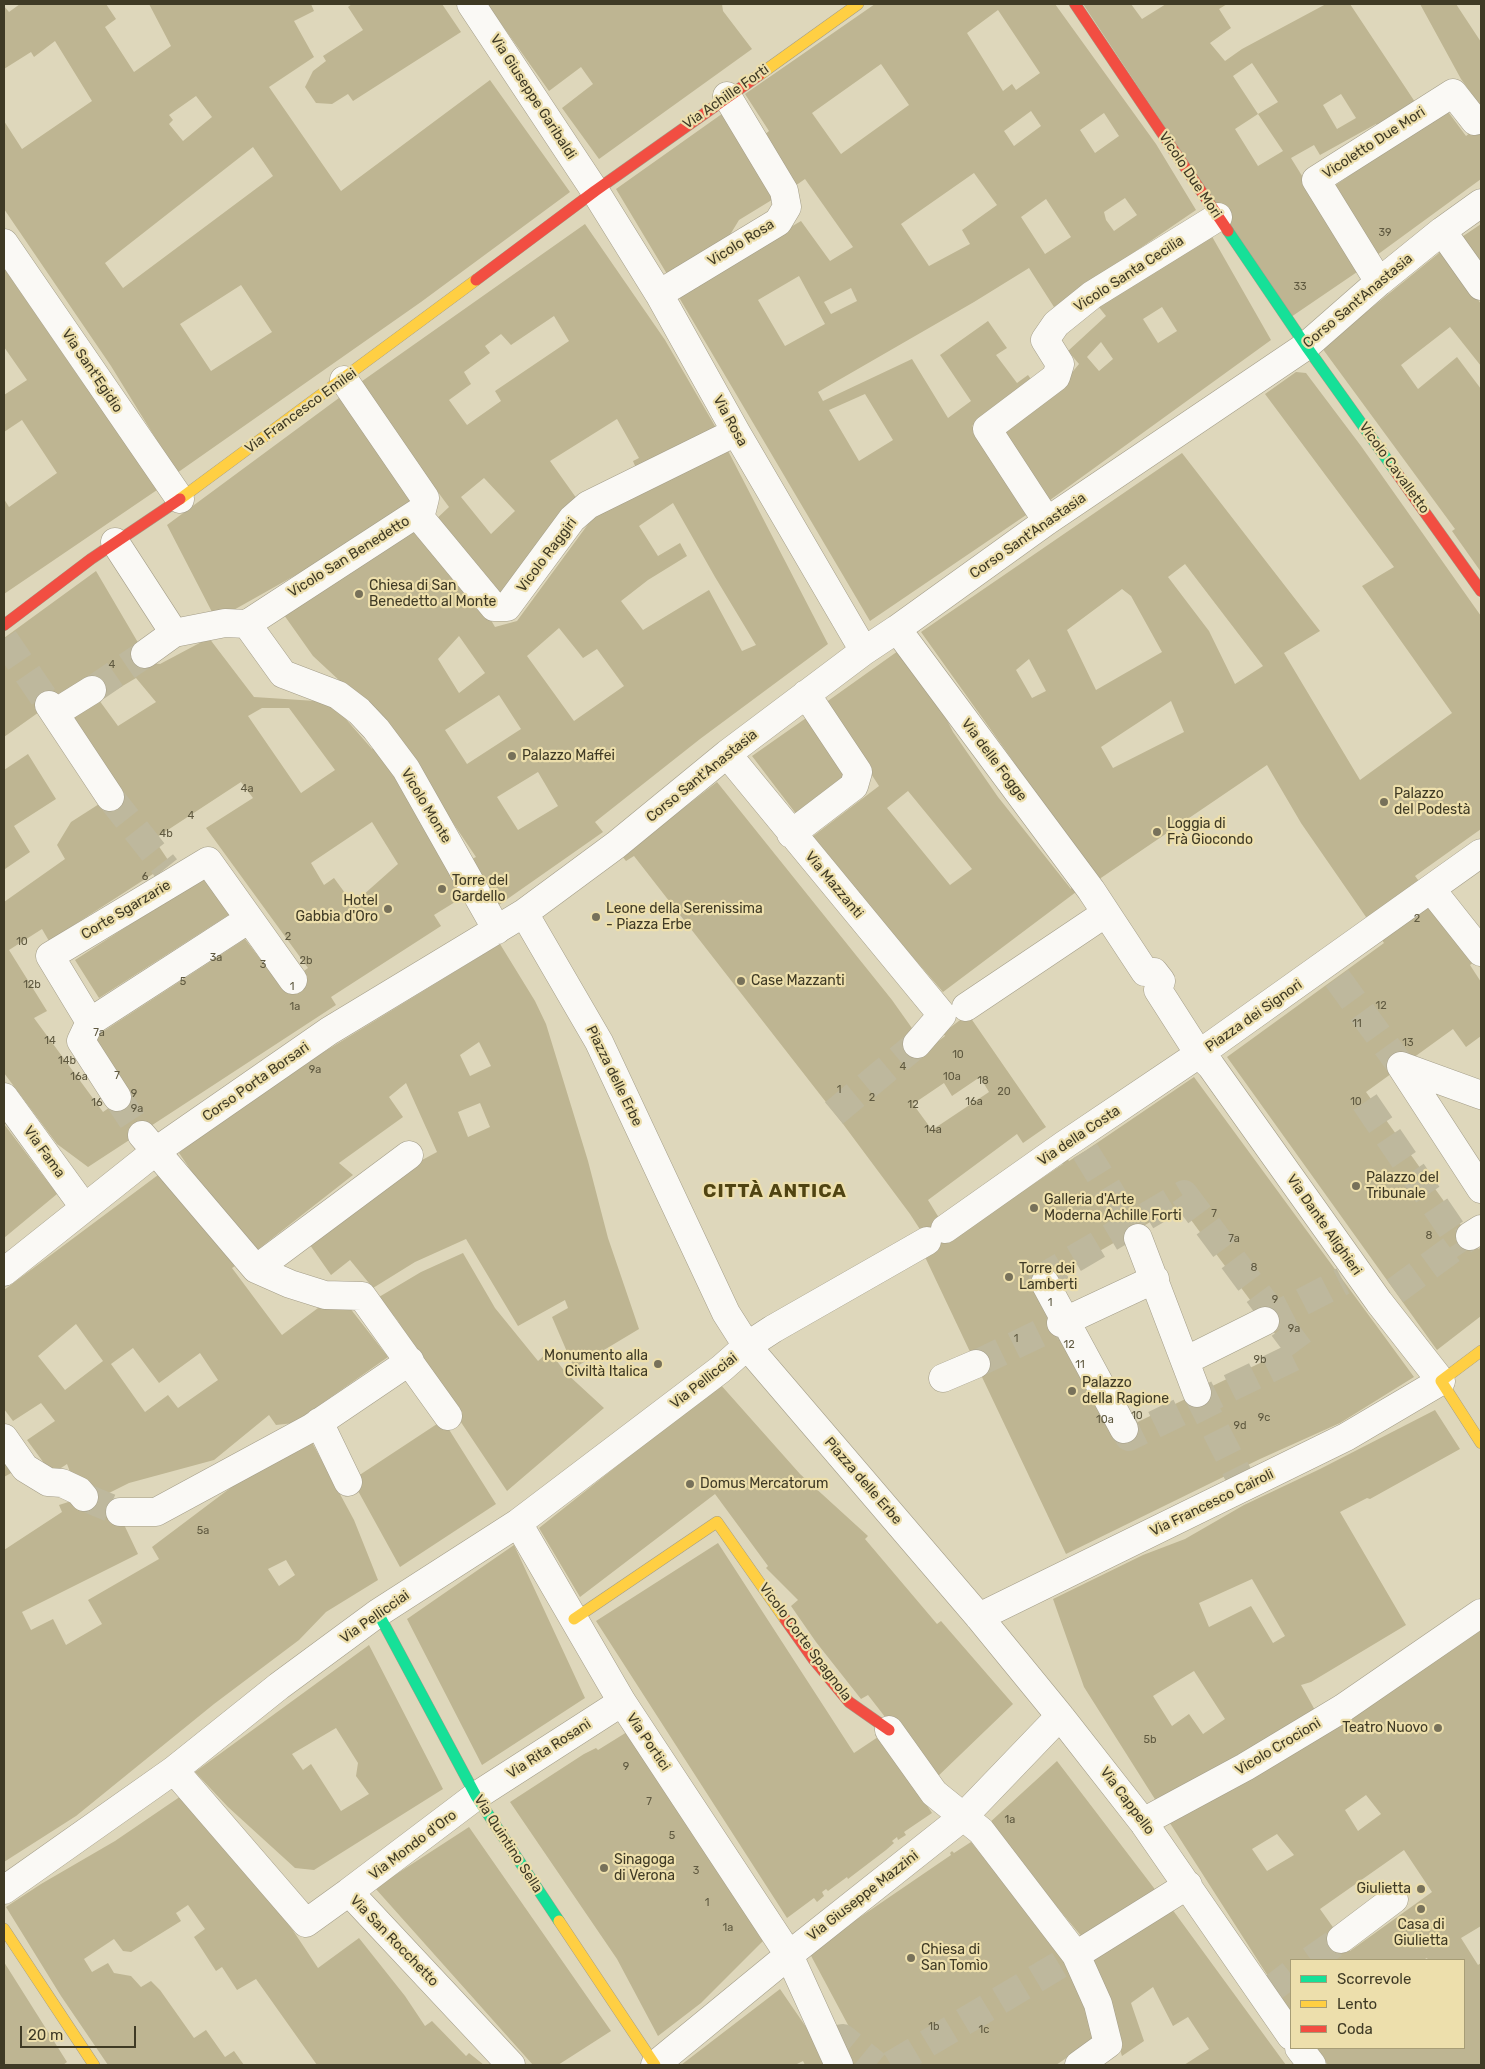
<!DOCTYPE html>
<html>
<head>
<meta charset="utf-8">
<style>
	body { margin:0 }
	#map { position:relative; width:1485px; height:2069px; overflow:hidden; background:#ded7bb; font-family:Rubik,sans-serif }
	canvas { display:block }
	.frame { position:absolute; inset:0; border:5px solid #3f3a25; pointer-events:none }
	.legend { position:absolute; left:1290px; top:1959px; width:175px; height:90px; box-sizing:border-box; background:#eddfac; border:1px solid #a79d76; margin:0; padding:6px 9px; list-style:none; font-size:15px; color:#3f3a25 }
	.legend li { display:flex; align-items:center; gap:10px; height:25px }
	.legend b { width:25px; border:1px solid #a79d76 }
	.scale { position:absolute; left:20px; top:2026px; width:116px; height:22px; box-sizing:border-box; border:2px solid #3f3a25; border-top:0; padding-left:6px; font-size:15px; line-height:18px; white-space:nowrap; color:#3f3a25; -webkit-text-stroke:4px #eddfac; paint-order:stroke }
</style>
</head>
<body>
<div id="map">
<canvas width="1485" height="2069"></canvas>
<div class="frame"></div>
<ul class="legend">
<li><b style="height:6px;background:#16e098"></b>Scorrevole</li>
<li><b style="height:6px;background:#ffcf43"></b>Lento</li>
<li><b style="height:6px;background:#f24e42"></b>Coda</li>
</ul>
<div class="scale">20 m</div>
</div>
<script>
const g = document.querySelector('canvas').getContext('2d');
g.lineJoin = 'round';
function fill(path, color) { g.fillStyle = color; g.fill(path, 'evenodd'); }
const poly = rows => new Path2D(rows.map(r => 'M' + r).join(''));
function trace(path, color, width, dash) { g.strokeStyle = color; g.lineWidth = width; g.lineCap = dash ? 'butt' : 'round'; g.setLineDash(dash || []); g.stroke(path); }
function write(font, color, halo, rows, align = 'center') {
  g.font = font + ' Rubik,sans-serif'; g.lineWidth = 4.5; g.setLineDash([]); g.textBaseline = 'middle'; g.strokeStyle = halo; g.fillStyle = color; for (const [text, x, y, turn = 0] of rows) {
    g.save(); g.translate(x, y); g.rotate((+turn || 0) * Math.PI / 180); g.textAlign = isNaN(turn) ? turn : align; if (halo) g.strokeText(text, 0, 0); g.fillText(text, 0, 0); g.restore();
  }
}
fill(poly([
	[20,4,106,4,116,19,105,27,134,72,171,46,149,4,311,4,314,11,294,21,314,57,269,87,341,191,490,80,570,192,421,302,177,473,111,366,4,209,4,121,22,149,92,101,55,41,34,57,31,52,4,69,4,6,9,12],
	[196,96,212,117,183,141,169,124,173,120,169,115],
	[253,147,273,176,123,288,105,263],
	[241,285,272,332,211,371,180,324],
	[352,4,442,4,461,32,353,101,348,94,332,104,316,103,305,87,313,71,326,61,323,56,363,30,348,7],
	[487,4,722,4,723,11,752,49,599,159,562,108,593,84,581,67,549,91],
	[875,4,1055,4,1156,144,1196,210,1054,307,1029,268,974,302,818,392,823,401,912,359,948,418,971,401,940,355,988,321,1007,348,996,355,1017,383,1028,375,1033,382,972,426,981,434,1032,511,870,621,677,294,801,221,830,261,853,247,805,179,795,186,763,136,769,131,745,94],
	[998,10,1040,73,1016,90,1012,84,1003,91,967,33],
	[881,64,909,105,841,154,812,113],
	[1031,111,1041,126,1014,146,1004,131],
	[1104,113,1119,136,1095,153,1080,130],
	[974,173,997,205,962,230,970,244,929,266,901,224],
	[1125,198,1137,215,1114,231,1106,220,1104,212],
	[1046,199,1071,237,1045,254,1021,217],
	[799,276,825,324,785,346,758,300],
	[851,288,857,301,831,314,824,302],
	[865,394,893,440,859,461,829,410],
	[1083,4,1131,4,1142,19,1166,4,1227,4,1219,9,1231,28,1210,43,1225,61,1242,49,1326,4,1350,4,1417,105,1380,127,1376,124,1320,155,1314,145,1291,158,1360,270,1291,317],
	[1252,63,1278,102,1258,114,1233,76],
	[1341,94,1356,118,1337,129,1323,105],
	[1258,114,1283,151,1258,166,1235,129],
	[1420,4,1456,4,1481,42,1481,107,1461,79],
	[1446,109,1466,136,1481,124,1481,179,1377,255,1330,189],
	[726,111,775,198,739,220,722,248,670,279,616,189],
	[585,224,665,340,719,433,638,473,633,461,639,458,617,419,550,461,577,499,495,600,433,522,449,507,358,384],
	[554,316,569,341,495,391,501,401,467,425,449,400,471,384,464,372,490,353,485,346,501,334,511,345],
	[484,478,515,511,491,534,461,497],
	[1481,224,1481,263,1452,261,1481,304,1481,366,1450,327,1401,365,1418,389,1457,357,1481,389,1481,572,1452,531,1455,529,1322,348,1444,249],
	[1210,233,1271,340,1046,503,1000,434,1057,391,1079,364,1068,351,1106,316,1098,306],
	[1162,307,1177,331,1158,343,1143,319],
	[1101,342,1113,359,1099,371,1087,357],
	[4,268,83,383,108,412,157,490,4,594,4,499,9,507,57,473,22,420,4,432,4,395,27,380,4,347],
	[1296,372,1306,373,1361,446,1481,616,1481,829,1415,876,1478,959,1470,965,1481,982,1481,1036,1466,1047,1453,1029,1366,1092,1478,1249,1481,1247,1481,1316,1437,1350,1227,1057,1384,943,1301,823,1267,765,1095,882,1011,758,921,632,1182,453,1320,631,1284,653,1360,780,1452,713,1362,586,1394,567,1265,394],
	[1185,564,1263,666,1235,684,1209,631,1168,577],
	[1122,589,1131,596,1162,652,1096,690,1067,630],
	[1029,659,1046,691,1032,698,1016,670],
	[1171,701,1184,732,1113,768,1101,747],
	[343,395,415,501,342,549,223,616,212,612,167,525],
	[726,447,828,644,700,739,595,822,603,832,496,907,468,861,476,857,403,749,355,695,313,656,284,615,419,525,485,610,495,627,517,621,597,512],
	[673,503,715,577,756,645,742,651,709,590,643,630,621,601,648,580,687,556,680,543,658,556,639,526],
	[559,628,583,658,597,649,624,686,574,721,527,656],
	[459,636,485,673,459,693,438,659],
	[499,695,521,729,467,764,445,730],
	[538,772,558,806,518,830,497,797],
	[96,571,150,663,160,664,209,638,254,697,331,702,372,749,380,744,468,894,434,915,441,926,331,997,336,1005,88,1167,57,1144,4,1073,4,902,65,859,57,845,71,822,110,797,65,721,99,700,118,726,156,702,136,678,99,700,84,680,4,737,4,638],
	[262,708,289,708,335,770,301,793,248,716],
	[241,782,253,798,206,828,308,968,301,973,304,978,284,990,245,939,93,1038,129,1094,103,1112,34,1018,47,1011,9,950,42,929,49,941,170,863,154,839],
	[372,822,398,864,353,904,334,878,324,885,311,863],
	[898,651,945,716,953,732,998,797,1071,889,1072,887,1076,892,943,992,841,874,812,837,879,786,825,703],
	[908,791,972,869,950,885,887,808],
	[809,716,848,776,797,815,752,756],
	[28,754,56,799,14,826,30,852,5,869,4,770],
	[717,782,892,1000,914,1031,923,1053,945,1036,943,1033,968,1014,1046,1127,1023,1143,1017,1134,928,1200,952,1239,1063,1164,1061,1161,1066,1157,1069,1161,1085,1151,1194,1077,1414,1377,1340,1423,1260,1459,1066,1554,925,1257,934,1251,910,1214,843,1124,634,856,626,861,622,856],
	[980,1077,989,1092,932,1130,913,1104,944,1083,952,1096],
	[1180,1205,1287,1350,1119,1431,1042,1284],
	[205,876,230,914,99,998,75,960],
	[500,944,535,1001,546,1024,588,1161,608,1238,639,1329,574,1368,552,1317,568,1308,565,1300,518,1326,466,1239,415,1262,373,1288,350,1260,331,1275,305,1238,368,1189,437,1152,406,1083,389,1097,403,1117,339,1163,353,1175,256,1251,207,1194,179,1153,239,1104],
	[479,1042,491,1066,470,1076,460,1055],
	[480,1103,490,1127,468,1137,458,1112],
	[4,1124,57,1194,4,1238],
	[162,1172,235,1266,232,1268,282,1335,330,1299,346,1303,388,1357,294,1423,276,1425,269,1415,214,1460,129,1483,109,1493,138,1554,22,1612,31,1630,53,1619,66,1645,102,1624,88,1600,159,1559,152,1547,233,1486,308,1435,354,1520,378,1580,326,1612,299,1640,214,1704,76,1816,4,1862,4,1550,62,1512,59,1505,96,1493,72,1477,67,1464,52,1474,27,1440,55,1421,41,1403,13,1421,4,1409,4,1290],
	[76,1324,103,1361,65,1390,38,1356],
	[133,1348,159,1383,200,1353,218,1380,178,1408,168,1395,145,1412,111,1364],
	[286,1560,295,1575,279,1586,268,1569],
	[463,1253,495,1308,538,1361,549,1351,566,1373,604,1408,507,1491,422,1364,398,1321,379,1297,421,1272],
	[720,1384,800,1474,868,1536,865,1539,937,1624,941,1621,1013,1704,934,1780,868,1695,861,1699,816,1642,791,1606,798,1600,766,1568,768,1566,715,1494,580,1597,539,1528],
	[1435,1410,1460,1449,1370,1499,1367,1498,1340,1512,1406,1625,1311,1682,1301,1685,1316,1712,1158,1804,1084,1687,1053,1599,1143,1555,1185,1539,1244,1505,1320,1469],
	[1252,1579,1285,1636,1273,1643,1251,1606,1209,1627,1199,1603],
	[1194,1671,1225,1719,1203,1734,1189,1714,1172,1726,1153,1696],
	[443,1420,496,1504,400,1567,352,1480],
	[4,1450,18,1469,4,1477],
	[718,1543,854,1753,881,1735,932,1813,904,1832,906,1835,898,1840,897,1837,892,1841,894,1843,886,1850,848,1879,847,1877,828,1891,826,1889,822,1892,824,1896,817,1902,814,1898,787,1918,596,1621],
	[514,1545,585,1698,482,1765,407,1619],
	[1481,1624,1481,1926,1461,1938,1478,1965,1481,1963,1481,2065,1328,2065,1316,2048,1464,2048,1464,1960,1428,1960,1427,1958,1423,1960,1291,1960,1291,2012,1166,1817],
	[1366,1795,1381,1814,1358,1831,1345,1810],
	[1277,1834,1294,1855,1267,1871,1252,1849],
	[1404,1850,1432,1892,1350,1951,1320,1909],
	[369,1645,443,1789,314,1870,295,1868,228,1807,195,1772],
	[336,1728,358,1763,356,1776,369,1794,341,1811,311,1764,303,1770,292,1754],
	[627,1732,767,1937,701,2003,658,2036,617,1959,510,1802,584,1754,596,1748,598,1750],
	[1057,1761,1157,1892,1082,1937,988,1824],
	[184,1794,248,1863,318,1968,359,1938,405,1996,425,2026,432,2021,466,2056,469,2053,484,2065,317,2065,256,1979,237,1990,222,1967,216,1971,194,1937,205,1929,188,1905,176,1913,181,1921,131,1952,123,1951,114,1939,84,1959,92,1972,108,1963,114,1973,131,1976,141,1987,151,1981,160,1990,194,2038,206,2030,225,2057,234,2051,244,2065,108,2065,61,1996,6,1907,41,1884,115,1841],
	[469,1827,611,2031,558,2065,533,2065,375,1888],
	[971,1842,1064,1957,1098,2037,1056,2065,847,2065,838,2046,855,2038,809,1952,951,1855,950,1853,952,1851,954,1853],
	[1172,1909,1286,2065,1184,2065,1209,2049,1188,2017,1173,2026,1153,1987,1131,2003,1144,2041,1122,2056,1090,1959],
	[4,1962,67,2062,63,2065,4,2065],
	[780,1989,832,2065,805,2065,803,2061,795,2065,681,2065]
]), '#beb592');
trace(poly([
	[4,639,49,705],
	[92,690,145,654],
	[110,797,166,868],
	[1337,978,1401,1066],
	[117,1097,142,1135],
	[1365,1102,1466,1251],
	[834,1113,917,1044],
	[1085,1151,1134,1231],
	[1045,1283,1043,1277,1184,1194,1302,1353,1129,1437,1124,1429],
	[1395,1291,1470,1236],
	[1265,1321,1343,1281],
	[976,1364,1061,1323],
	[1197,1393,1245,1488],
	[84,1497,120,1512],
	[1311,1960,1341,1939],
	[1274,1987,1291,1974],
	[827,2041,843,2038,876,2065],
	[891,2065,1076,1955]
]), '#beb89d', 28, [28, 14]);
const street = poly([
	[471,4,595,191,659,294,736,432,864,651],
	[1442,231,1481,286],
	[4,243,180,499],
	[1379,282,1316,180,1453,93,1475,121],
	[659,294,778,222,787,207,784,191,727,96],
	[417,514,494,607,507,607,572,519,588,505,736,432],
	[1047,521,987,429,1056,377,1060,364,1045,340,1056,324,1092,295,1218,217],
	[115,542,174,633,225,623,247,624],
	[247,624,283,674,338,695,359,711,376,729,406,769,497,930],
	[247,624,422,510,425,498,344,380],
	[897,629,1091,890,1145,972,1154,972,1161,981,1158,990,1199,1054,1481,853],
	[145,654,174,633],
	[49,705,110,797],
	[55,713,92,690],
	[727,754,942,1015,917,1044],
	[791,834,854,786,858,772,806,694],
	[1431,889,1481,952],
	[524,913,599,1042,726,1313,747,1346,979,1617,1060,1716,1143,1822,1291,2036],
	[966,1007,1106,913],
	[90,1022,249,919],
	[1401,1066,1481,1189],
	[1401,1066,1481,1095],
	[4,1097,84,1207],
	[117,1097,81,1041,90,1022,50,956,208,861,293,980],
	[142,1135,256,1269,290,1284,325,1295,362,1296,448,1416],
	[945,1229,1064,1145,1199,1054,1211,1066,1379,1302,1441,1381,1346,1437,979,1617],
	[1470,1236,1481,1229],
	[1138,1238,1197,1393],
	[256,1269,409,1155],
	[4,1272,156,1151,329,1031,524,913,616,845,727,754,864,651,897,629,1047,521,1306,346,1379,282,1442,231,1481,203],
	[1045,1283,1124,1429],
	[1061,1323,1155,1279],
	[1185,1361,1265,1321],
	[943,1378,976,1364],
	[319,1422,348,1482],
	[4,1438,25,1468,48,1482,62,1483,79,1491,84,1497],
	[120,1512,156,1512,311,1428,410,1361],
	[518,1523,622,1702,789,1955,839,2065],
	[889,1730,934,1793,981,1831,1076,1955,1098,2004,1108,2044,1079,2065],
	[174,1770,306,1923,349,1892,511,2065],
	[1143,1822,1245,1767,1343,1708,1481,1613],
	[4,1890,174,1770,279,1686,378,1613,518,1523,721,1369,747,1346,773,1329,927,1241],
	[349,1892,476,1796,622,1702],
	[1341,1939,1394,1899],
	[1076,1955,1188,1885],
	[1299,2048,1312,2065],
	[655,2065,789,1955,963,1817,1060,1716]
]);
const fast = poly([
	[1228,231,1306,346,1396,472],
	[378,1613,476,1796,559,1921]
]);
const slow = poly([
	[759,75,858,4],
	[180,499,476,280],
	[1481,1351,1441,1381,1481,1443],
	[574,1619,717,1522,785,1619],
	[559,1921,655,2065],
	[4,1929,94,2065]
]);
const jam = poly([
	[1075,4,1228,231],
	[476,280,595,191,759,75],
	[1396,472,1481,591],
	[4,625,91,559,180,499],
	[785,1619,814,1660,849,1702,889,1730]
]);
trace(street, '#a39d88', 29);
trace(fast, '#a39d88', 12);
trace(slow, '#a39d88', 12);
trace(jam, '#a39d88', 12);
trace(street, '#faf9f5', 28);
trace(fast, '#16e098', 11);
trace(slow, '#ffcf43', 11);
trace(jam, '#f24e42', 11);
for (const [x, y, r, color] of [
	[359,594,5,"#77715a"],
	[512,756,5,"#77715a"],
	[1384,802,5,"#77715a"],
	[1157,832,5,"#77715a"],
	[442,889,5,"#77715a"],
	[388,909,5,"#77715a"],
	[596,917,5,"#77715a"],
	[741,981,5,"#77715a"],
	[1356,1186,5,"#77715a"],
	[1034,1208,5,"#77715a"],
	[1009,1277,5,"#77715a"],
	[658,1364,5,"#77715a"],
	[1072,1391,5,"#77715a"],
	[690,1484,5,"#77715a"],
	[1438,1728,5,"#77715a"],
	[604,1868,5,"#77715a"],
	[1421,1889,5,"#77715a"],
	[1421,1909,5,"#77715a"],
	[911,1958,5,"#77715a"]
]) { const dot = new Path2D(); dot.arc(x, y, r, 0, 2 * Math.PI); g.fillStyle = color; g.fill(dot); trace(dot, '#eddfac', 2); }
write('11px', '#5f5940', null, [
	["39",1385,233],
	["33",1300,287],
	["4",112,665],
	["4a",247,789],
	["4",191,816],
	["4b",166,834],
	["6",145,877],
	["2",1417,919],
	["2",288,937],
	["10",22,942],
	["3a",216,958],
	["2b",306,961],
	["3",263,965],
	["5",183,982],
	["12b",32,985],
	["1",292,987],
	["12",1381,1006],
	["1a",295,1007],
	["11",1357,1024],
	["7a",99,1033],
	["14",50,1041],
	["13",1408,1043],
	["10",958,1055],
	["14b",67,1061],
	["4",903,1067],
	["9a",315,1070],
	["7",117,1076],
	["16a",79,1077],
	["10a",952,1077],
	["18",983,1081],
	["1",839,1090],
	["20",1004,1092],
	["9",134,1094],
	["2",872,1098],
	["16a",974,1102],
	["10",1356,1102],
	["16",97,1103],
	["12",913,1105],
	["9a",137,1109],
	["14a",933,1130],
	["7",1214,1214],
	["8",1429,1236],
	["7a",1234,1239],
	["8",1254,1268],
	["9",1275,1300],
	["1",1050,1303],
	["9a",1294,1329],
	["1",1016,1339],
	["12",1069,1345],
	["9b",1260,1360],
	["11",1080,1365],
	["10",1137,1416],
	["9c",1264,1418],
	["10a",1105,1420],
	["9d",1240,1426],
	["5a",203,1531],
	["5b",1150,1740],
	["9",626,1767],
	["7",649,1802],
	["1a",1010,1820],
	["5",672,1836],
	["3",696,1871],
	["1",707,1903],
	["1a",728,1928],
	["1b",934,2027],
	["1c",984,2030]
]);
write('14px', '#3f3a25', '#eddfac', [
	["Via Giuseppe Garibaldi",533,97,57],
	["Via Achille Forti",726,97,-35],
	["Vicoletto Due Mori",1374,143,-33],
	["Vicolo Due Mori",1190,175,56],
	["Vicolo Rosa",741,243,-32],
	["Vicolo Santa Cecilia",1129,274,-33],
	["Corso Sant'Anastasia",1358,301,-40],
	["Via Sant'Egidio",92,371,56],
	["Via Francesco Emilei",301,411,-36],
	["Via Rosa",730,421,61],
	["Vicolo Cavalletto",1394,468,54],
	["Corso Sant'Anastasia",1028,536,-35],
	["Vicolo Raggiri",547,555,-53],
	["Vicolo San Benedetto",349,557,-32],
	["Via delle Fogge",994,760,53],
	["Corso Sant'Anastasia",702,776,-39],
	["Vicolo Monte",426,806,59],
	["Via Mazzanti",834,885,50],
	["Corte Sgarzarie",126,910,-31],
	["Piazza dei Signori",1254,1016,-35],
	["Piazza delle Erbe",614,1076,64],
	["Corso Porta Borsari",256,1082,-35],
	["Via della Costa",1079,1136,-34],
	["Via Fama",44,1152,54],
	["Via Dante Alighieri",1324,1225,55],
	["Via Pellicciai",704,1381,-38],
	["Piazza delle Erbe",863,1481,49],
	["Via Francesco Cairoli",1212,1503,-26],
	["Via Pellicciai",375,1617,-35],
	["Vicolo Corte Spagnola",805,1642,53],
	["Via Portici",648,1742,56],
	["Vicolo Crocioni",1278,1747,-31],
	["Via Rita Rosani",549,1749,-33],
	["Via Cappello",1127,1801,53],
	["Via Quintino Sella",508,1844,57],
	["Via Mondo d'Oro",413,1845,-37],
	["Via Giuseppe Mazzini",863,1896,-38],
	["Via San Rocchetto",394,1941,46]
]);
write('14px', '#3f3a25', '#eddfac', [
	["Chiesa di San",369,586],
	["Benedetto al Monte",369,602],
	["Palazzo Maffei",522,756],
	["Palazzo",1394,794],
	["del Podestà",1394,810],
	["Loggia di",1167,824],
	["Frà Giocondo",1167,840],
	["Torre del",452,881],
	["Gardello",452,897],
	["Hotel",378,901,"right"],
	["Gabbia d'Oro",378,917,"right"],
	["Leone della Serenissima",606,909],
	["- Piazza Erbe",606,925],
	["Case Mazzanti",751,981],
	["Palazzo del",1366,1178],
	["Tribunale",1366,1194],
	["Galleria d'Arte",1044,1200],
	["Moderna Achille Forti",1044,1216],
	["Torre dei",1019,1269],
	["Lamberti",1019,1285],
	["Monumento alla",648,1356,"right"],
	["Civiltà Italica",648,1372,"right"],
	["Palazzo",1082,1383],
	["della Ragione",1082,1399],
	["Domus Mercatorum",700,1484],
	["Teatro Nuovo",1428,1728,"right"],
	["Sinagoga",614,1860],
	["di Verona",614,1876],
	["Giulietta",1411,1889,"right"],
	["Casa di",1421,1925,"center"],
	["Giulietta",1421,1941,"center"],
	["Chiesa di",921,1950],
	["San Tomìo",921,1966]
], 'left');
g.letterSpacing = '1px';
write('bold 19px', '#504412', '#eddfac', [
	["CITTÀ ANTICA",775,1192]
]);
g.letterSpacing = '0px';
</script>
</body>
</html>
